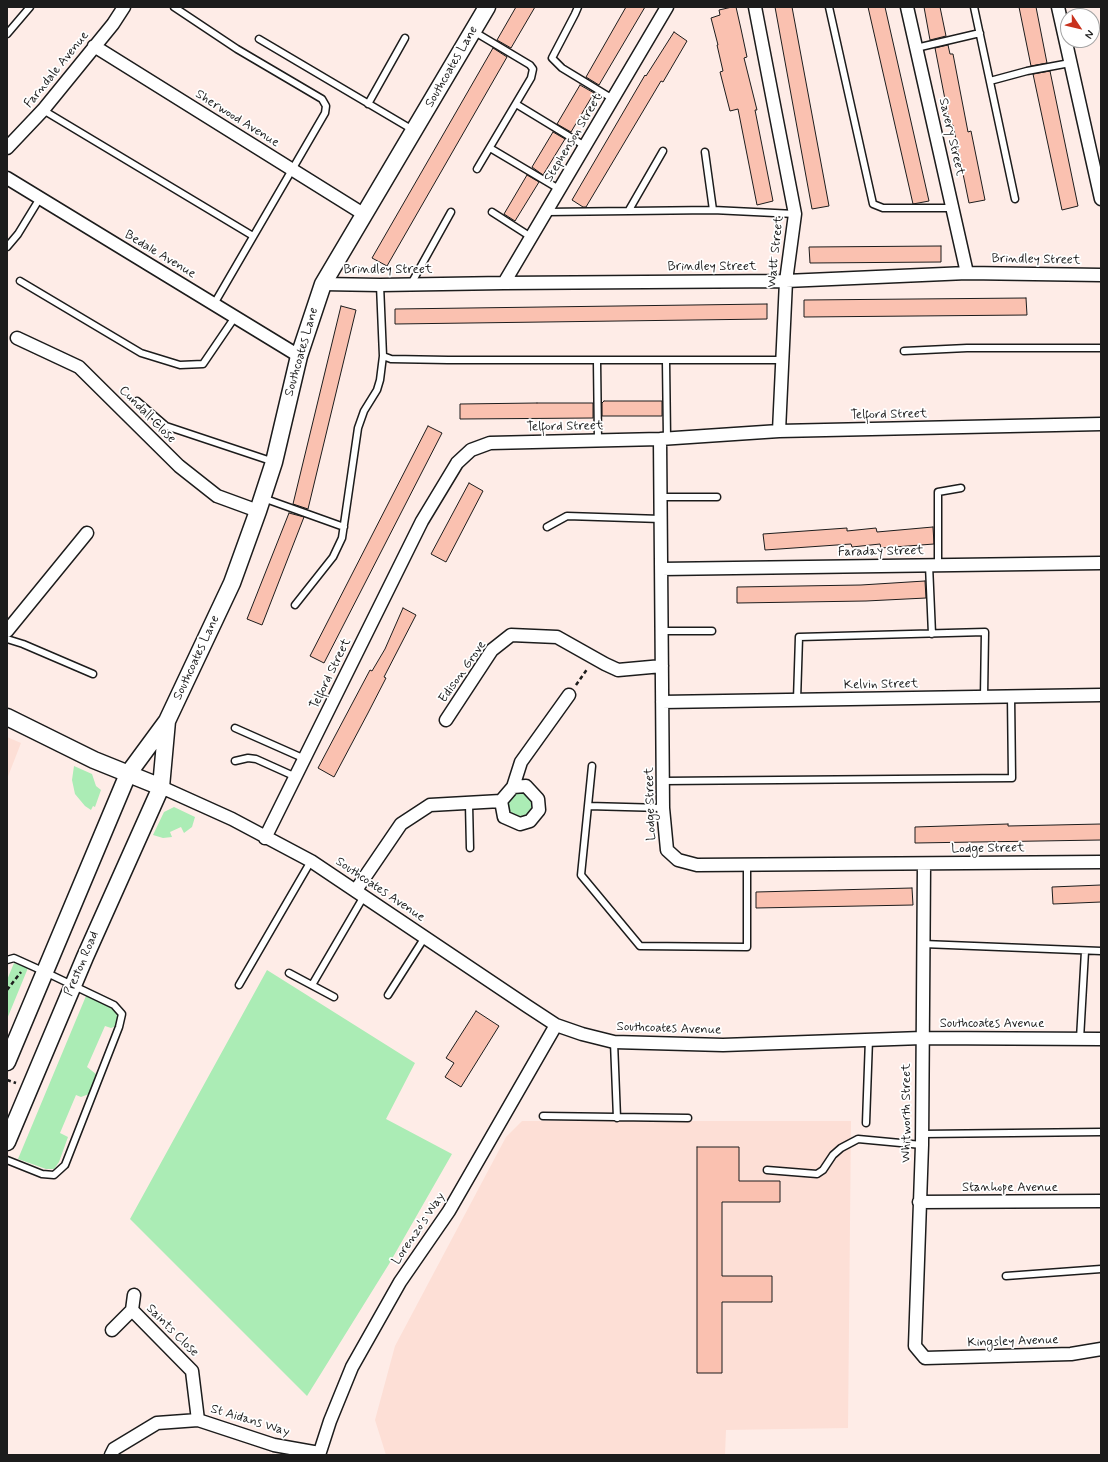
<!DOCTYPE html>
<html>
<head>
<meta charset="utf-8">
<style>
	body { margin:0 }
	#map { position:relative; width:1108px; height:1462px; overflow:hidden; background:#feece7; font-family:Mynerve,sans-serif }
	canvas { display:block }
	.frame { position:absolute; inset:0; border:8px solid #1c1c1c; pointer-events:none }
	.north { position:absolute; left:1060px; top:8px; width:40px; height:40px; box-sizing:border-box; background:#fff; border:1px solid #a4a4a4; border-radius:50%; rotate:125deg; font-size:11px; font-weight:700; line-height:16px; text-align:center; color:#1c1c1c }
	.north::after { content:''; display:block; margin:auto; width:14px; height:18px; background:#c8321e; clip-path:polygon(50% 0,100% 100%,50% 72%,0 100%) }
</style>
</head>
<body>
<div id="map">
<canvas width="1108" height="1462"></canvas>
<div class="frame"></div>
<div class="north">N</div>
</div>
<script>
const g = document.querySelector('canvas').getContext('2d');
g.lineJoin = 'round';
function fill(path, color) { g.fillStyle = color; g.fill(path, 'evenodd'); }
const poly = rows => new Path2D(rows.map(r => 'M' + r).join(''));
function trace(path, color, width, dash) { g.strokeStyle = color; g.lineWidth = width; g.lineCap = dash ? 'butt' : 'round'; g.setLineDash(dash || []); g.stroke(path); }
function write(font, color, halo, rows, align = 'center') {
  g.font = font + ' Mynerve,sans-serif'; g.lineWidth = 3.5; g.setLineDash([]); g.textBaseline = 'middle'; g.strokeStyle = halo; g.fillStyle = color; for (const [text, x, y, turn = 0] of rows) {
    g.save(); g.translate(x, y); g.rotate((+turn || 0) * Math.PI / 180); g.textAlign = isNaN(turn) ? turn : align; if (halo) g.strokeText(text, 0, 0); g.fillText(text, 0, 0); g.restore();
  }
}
fill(poly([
	[7,737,21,743,7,779],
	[522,1121,851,1121,848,1428,726,1430,725,1455,386,1455,375,1420,395,1346,506,1137]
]), '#fddfd6');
fill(poly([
	[74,766,92,774,96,786,101,790,95,807,93,806,91,810,85,806,75,794,72,780],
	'508 804a12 12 0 1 1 24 0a12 12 0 1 1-24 0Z',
	[174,807,195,817,192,827,184,833,181,827,170,832,172,837,163,838,153,835,164,812],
	[14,963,28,968,7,1019,7,980],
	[267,970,415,1063,386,1119,452,1154,389,1264,307,1396,130,1219],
	[86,996,111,1006,118,1015,116,1026,111,1028,105,1026,87,1067,96,1074,89,1094,81,1097,76,1095,60,1133,68,1137,59,1162,54,1169,46,1169,18,1159]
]), '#abecb5');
const building = poly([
	[516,7,535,7,511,48,497,40,516,7],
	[626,7,645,7,599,85,586,77,626,7],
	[732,7,736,7,741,29,747,57,744,58,757,110,755,110,773,201,757,205,738,109,730,111,720,72,723,71,717,45,718,45,711,18,720,15,719,10,732,7],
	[775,7,792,7,829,206,812,209,775,7],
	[868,7,885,7,929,201,913,204,868,7],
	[924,7,940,7,946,36,930,40,924,7],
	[1019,7,1036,7,1047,63,1031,66,1019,7],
	[674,32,687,41,663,82,661,81,586,207,583,207,572,200,645,75,646,76,674,32],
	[948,45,950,54,953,54,968,132,971,131,985,200,969,203,953,125,950,125,935,48,948,45],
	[493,48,507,57,387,266,372,258,493,48],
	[1050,71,1078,206,1062,210,1033,74,1050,71],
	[580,85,594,93,571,132,557,124,580,85],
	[553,132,565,139,543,175,532,167,553,132],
	[527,175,539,182,515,221,504,214,527,175],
	[941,246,941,262,810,263,809,247,941,246],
	[1026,298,1027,315,804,317,804,300,1026,298],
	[767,304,767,319,395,324,395,309,767,304],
	[341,306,356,310,308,509,293,504,341,306],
	[604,401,662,401,662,416,602,416,602,403,604,401],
	[537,403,593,403,593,418,460,419,460,404,537,403],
	[428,426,442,433,324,663,310,656,428,426],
	[469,483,483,491,446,562,431,554,469,483],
	[289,513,304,517,262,625,247,619,289,513],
	[933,527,934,544,881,548,880,544,852,547,851,544,765,550,763,534,847,528,847,531,876,528,877,532,933,527],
	[925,581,926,598,866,601,737,603,737,587,861,585,925,581],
	[403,608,416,615,384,677,386,678,368,713,334,777,318,768,370,670,372,671,385,649,403,608],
	[1008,824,1008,826,1101,824,1101,840,915,843,915,827,1008,824],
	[1101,885,1101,902,1053,904,1052,887,1101,885],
	[912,888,913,905,756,908,756,892,912,888],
	[476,1011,499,1026,461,1087,445,1077,454,1063,446,1058,476,1011],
	[697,1147,739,1147,739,1181,780,1181,780,1202,722,1202,722,1276,772,1276,772,1302,722,1302,722,1373,697,1373,697,1147]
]);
fill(building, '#fac1b0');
trace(building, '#1c1c1c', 1);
const lane = poly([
	[174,7,237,49,322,99,326,106,325,113,214,304],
	[578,7,575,14,552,58,562,68,613,99],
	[829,7,873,204,883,208,952,208],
	[974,7,1015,199],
	[473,31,530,65,533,69,531,78,477,169],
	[7,34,30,7],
	[259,39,413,130],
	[916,48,980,33],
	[990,81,1027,71,1070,63],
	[368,104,405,38],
	[516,104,585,146],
	[43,110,253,236],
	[490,148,559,189],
	[705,152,713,210],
	[629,210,663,151],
	[492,212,531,237],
	[546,212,713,210,795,214],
	[7,247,18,234,40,198],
	[20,281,141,353,180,365,203,364,235,317],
	[411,284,451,212],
	[904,351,967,348,1101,348],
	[383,356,391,359,448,360,782,360],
	[597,361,598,440],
	[666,361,667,438],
	[137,401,166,426,274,462],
	[660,497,717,497],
	[263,498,344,527],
	[547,527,567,516,661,519],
	[929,565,932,634],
	[938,565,938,492,961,488],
	[295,605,333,557,342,538,358,428,364,411,377,390,380,380,383,356,380,285],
	[662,631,712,631],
	[7,639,23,644,93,674],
	[797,700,799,637,985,632,984,697],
	[235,728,305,759],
	[235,761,248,758,256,759,296,777],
	[592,766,581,875,640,946,747,947,747,865],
	[663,781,1012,778,1011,696],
	[469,804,470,848],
	[588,806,663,808],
	[923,944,1101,951],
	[7,960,14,958,45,972,114,1005,122,1014,119,1027,65,1165,54,1175,42,1174,7,1160],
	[289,973,334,997],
	[239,985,311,861],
	[312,985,364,896],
	[388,995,425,937],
	[1080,1039,1085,951],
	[614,1042,617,1118],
	[543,1116,688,1118],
	[866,1123,869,1039],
	[922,1134,1101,1132],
	[767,1170,817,1174,823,1170,833,1155,841,1148,858,1139,922,1145],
	[1006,1276,1101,1269]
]);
const street = poly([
	[755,7,795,214,786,281,779,431],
	[907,7,967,273],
	[1058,7,1101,199],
	[94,46,365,215],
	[7,148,43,110,113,24,124,7],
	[7,178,299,356],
	[504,283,667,7],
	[323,284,380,285,504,283,786,281,967,273,1101,275],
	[17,338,79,367,179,466,217,496,258,511],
	[660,439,663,808,667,850,678,860,697,865,1101,862],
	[661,569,1101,563],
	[7,631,87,533],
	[662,702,1101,695],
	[446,720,492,650,511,635,557,637,605,664,618,670,662,666],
	[161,787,232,819,311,861,527,1006,556,1025,582,1034,614,1042,723,1045,922,1038,1101,1039],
	[501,801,504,817,520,824,530,821,539,810,538,799,526,786,513,787],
	[265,838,422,521,457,463,471,450,490,443,660,439,779,431,1101,424],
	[924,864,922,1145,915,1346,925,1358,1071,1354,1101,1349],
	[356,890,401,824,430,805,501,801,513,787,521,762,569,695],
	[919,1202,1101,1201],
	[132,1310,192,1371,198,1420],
	[112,1330,132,1310,134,1295],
	[111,1455,114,1449,157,1423,198,1420,274,1445,319,1453],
	[319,1455,330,1421,352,1367,400,1282,449,1211,556,1025]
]);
const secondary = poly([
	[7,717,94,760,161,787],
	[7,1062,128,774,167,721,232,583,258,511,274,462,299,356,323,284,487,7],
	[7,1142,85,957,161,787,167,721]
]);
trace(lane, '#1c1c1c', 9);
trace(street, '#1c1c1c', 15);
trace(secondary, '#1c1c1c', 19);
trace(poly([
	[576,685,588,668],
	[7,990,21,972],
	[7,1080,16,1083]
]), '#1c1c1c', 2.5, [4, 3]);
trace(lane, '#fff', 6);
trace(street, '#fff', 12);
trace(secondary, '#fff', 16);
write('13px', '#1c1c1c', '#fff', [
	["Southcoates Lane",452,67,-60],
	["Farndale Avenue",57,70,-51],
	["Sherwood Avenue",237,119,32],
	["Savery Street",951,137,77],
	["Stephenson Street",574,138,-59],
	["Watt Street",776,252,-84],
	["Bedale Avenue",160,255,31],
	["Brindley Street",1036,260,1],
	["Brindley Street",712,267],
	["Brindley Street",388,270],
	["Southcoates Lane",302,352,-74],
	["Cundall Close",147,415,45],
	["Telford Street",889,415,-1],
	["Telford Street",565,427,-1],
	["Faraday Street",881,552,-1],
	["Southcoates Lane",197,658,-65],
	["Edison Grove",463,672,-55],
	["Telford Street",331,674,-64],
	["Kelvin Street",881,685,-1],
	["Lodge Street",651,804,-92],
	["Lodge Street",988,849,-1],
	["Southcoates Avenue",380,890,34],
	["Preston Road",82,964,-67],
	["Southcoates Avenue",992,1024],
	["Southcoates Avenue",669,1029,2],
	["Whitworth Street",907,1113,-90],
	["Stanhope Avenue",1010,1188],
	["Lorenzo's Way",419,1229,-56],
	["Saints Close",172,1331,45],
	["Kingsley Avenue",1013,1342,-2],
	["St Aidans Way",250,1421,17]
]);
</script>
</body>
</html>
